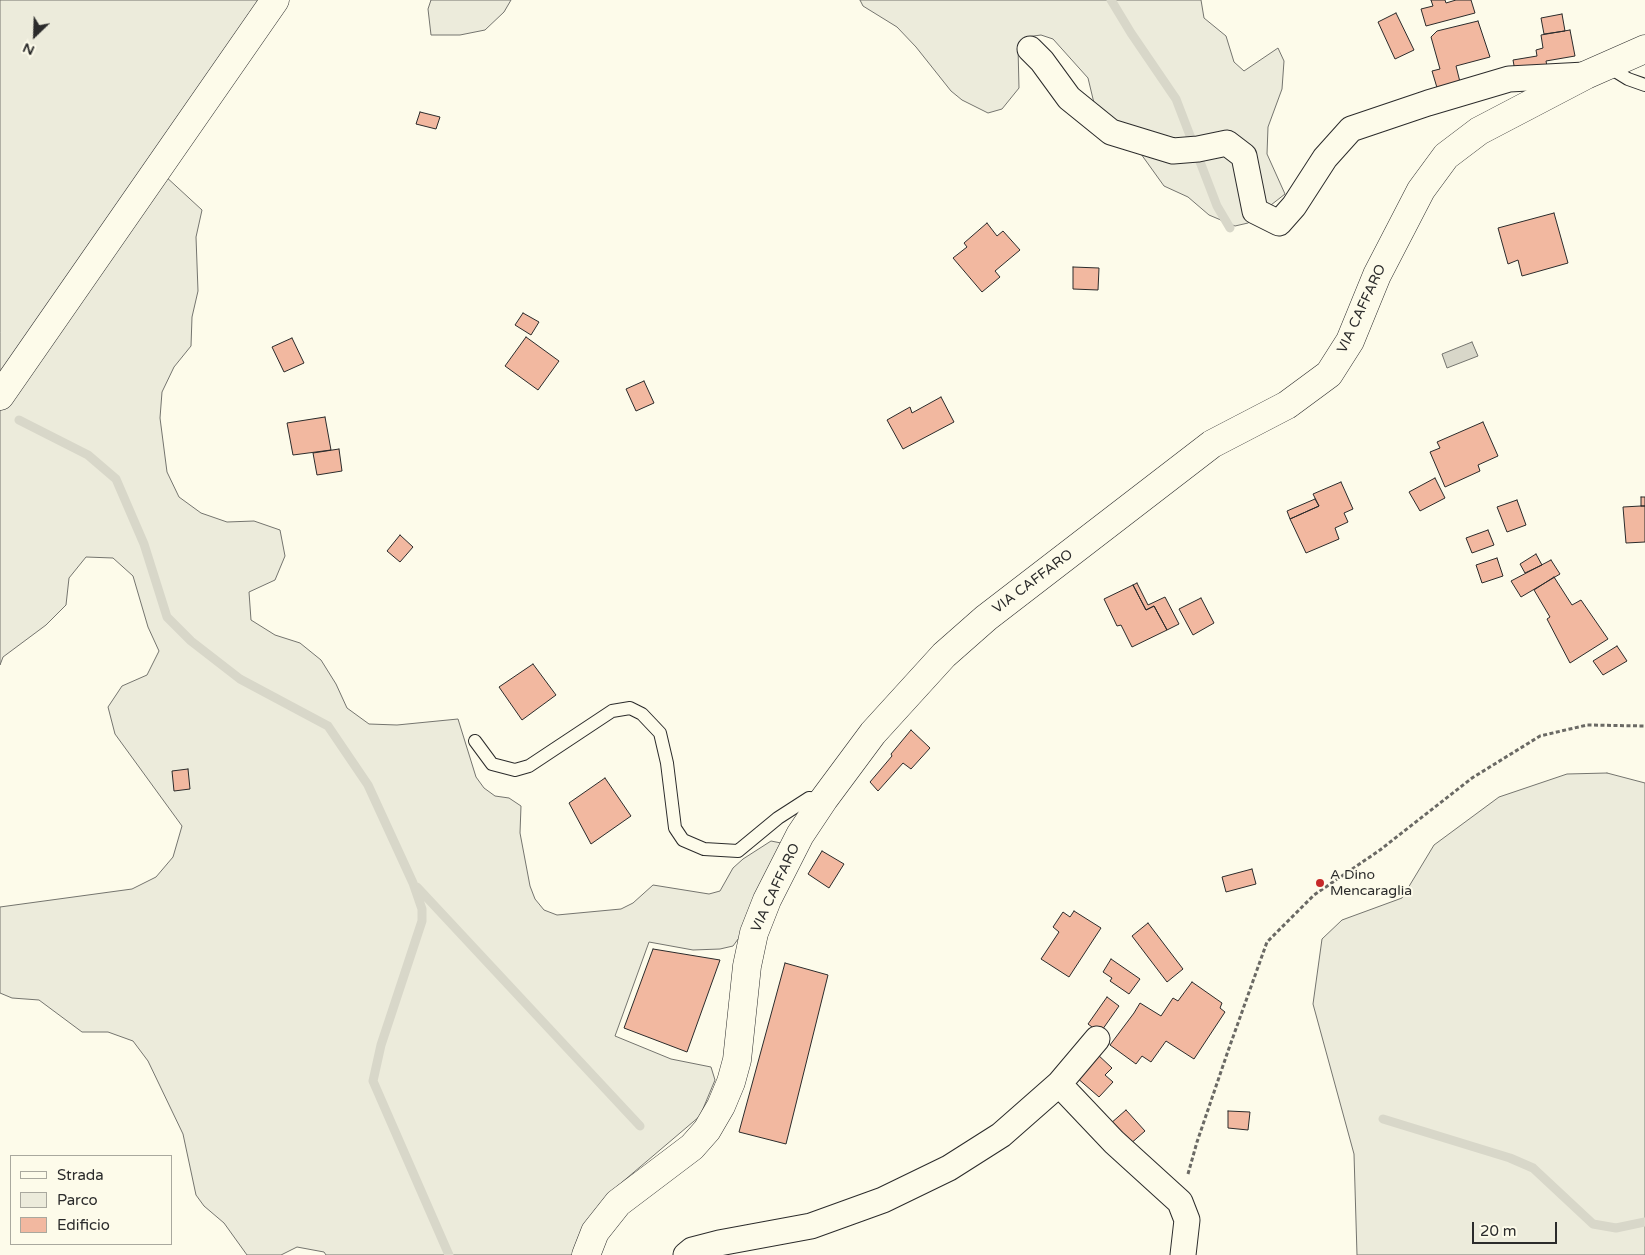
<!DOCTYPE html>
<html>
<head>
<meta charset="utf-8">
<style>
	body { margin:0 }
	#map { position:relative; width:1645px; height:1255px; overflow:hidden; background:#fdfbea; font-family:"Varela Round",sans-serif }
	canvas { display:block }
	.legend { position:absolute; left:10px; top:1155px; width:162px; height:90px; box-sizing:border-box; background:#fdfbea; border:1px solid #a9a89e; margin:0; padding:6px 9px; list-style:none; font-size:15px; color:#2b2b2b }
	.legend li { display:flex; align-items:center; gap:10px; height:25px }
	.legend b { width:25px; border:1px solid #a9a89e }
	.north { position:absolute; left:10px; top:10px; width:50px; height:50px; -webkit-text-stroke:4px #fdfbea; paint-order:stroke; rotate:204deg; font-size:14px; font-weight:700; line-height:20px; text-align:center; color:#2b2b2b }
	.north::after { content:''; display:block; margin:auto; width:18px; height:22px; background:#2b2b2b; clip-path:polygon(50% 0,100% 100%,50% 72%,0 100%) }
	.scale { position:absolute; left:1472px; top:1222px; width:85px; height:22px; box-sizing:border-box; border:2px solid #2b2b2b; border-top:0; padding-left:6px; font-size:15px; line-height:18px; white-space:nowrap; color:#2b2b2b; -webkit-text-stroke:4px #fdfbea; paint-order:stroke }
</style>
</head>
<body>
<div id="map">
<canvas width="1645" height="1255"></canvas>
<ul class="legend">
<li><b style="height:6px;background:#fdfbea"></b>Strada</li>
<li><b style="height:14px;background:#ecebdb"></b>Parco</li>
<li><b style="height:14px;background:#f2b8a0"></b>Edificio</li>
</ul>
<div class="north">N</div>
<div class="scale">20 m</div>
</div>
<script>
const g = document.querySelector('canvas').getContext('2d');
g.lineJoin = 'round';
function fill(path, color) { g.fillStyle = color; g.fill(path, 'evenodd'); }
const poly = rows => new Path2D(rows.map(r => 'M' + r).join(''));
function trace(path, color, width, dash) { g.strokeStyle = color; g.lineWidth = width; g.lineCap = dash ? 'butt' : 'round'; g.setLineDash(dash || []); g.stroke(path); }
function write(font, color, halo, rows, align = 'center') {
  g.font = font + ' "Varela Round",sans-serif'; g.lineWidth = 4; g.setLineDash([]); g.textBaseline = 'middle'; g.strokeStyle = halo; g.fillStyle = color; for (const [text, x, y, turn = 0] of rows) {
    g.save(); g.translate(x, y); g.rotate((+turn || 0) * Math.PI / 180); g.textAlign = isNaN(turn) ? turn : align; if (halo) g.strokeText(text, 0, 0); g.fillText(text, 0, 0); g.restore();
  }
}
const green = poly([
	[0,0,260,0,151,163,202,210,196,237,198,291,192,317,191,346,174,367,162,392,160,418,167,472,179,497,201,513,227,522,254,521,280,530,285,556,275,580,249,592,251,620,275,635,300,643,321,660,336,684,347,708,369,724,397,725,458,719,476,777,484,788,495,796,509,798,521,806,520,833,530,886,535,899,544,910,557,915,621,909,633,903,653,885,709,894,720,891,733,868,743,859,771,841,781,843,741,935,733,946,720,949,693,950,649,942,615,1036,671,1059,711,1067,715,1080,700,1116,607,1195,579,1237,574,1255,326,1255,324,1252,297,1247,281,1255,247,1255,224,1223,204,1206,196,1195,183,1134,148,1061,133,1041,108,1032,82,1032,39,1000,12,998,0,993,0,907,132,889,156,877,173,857,182,826,115,734,108,707,122,686,147,675,159,651,148,627,133,576,113,558,86,557,69,578,66,605,46,625,3,657,0,665,0,0],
	[431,0,511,0,504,12,485,30,460,35,431,35,428,9,431,0],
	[860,0,1201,0,1204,18,1226,36,1234,62,1244,71,1278,48,1284,61,1282,89,1268,127,1267,154,1285,194,1248,223,1235,226,1209,215,1188,197,1164,186,1141,154,1105,136,1099,124,1088,78,1053,39,1041,35,1026,37,1018,47,1019,88,1002,109,988,113,962,100,951,91,916,47,897,27,863,6,860,0],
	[1607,773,1645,783,1645,1255,1357,1255,1354,1154,1313,1004,1322,939,1342,920,1402,898,1434,845,1499,797,1567,774,1607,773]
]);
fill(green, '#ecebdb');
trace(green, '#74746e', 1);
const water = poly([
	[1472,342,1478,356,1447,368,1442,354,1472,342]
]);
fill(water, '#d8d7c9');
trace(water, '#74746e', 1);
trace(poly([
	[1111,0,1131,33,1176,99,1217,206,1230,228],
	[19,420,88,455,116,479,144,544,167,617,191,641,240,679,328,726,368,785,413,883,422,909,422,921,381,1045,373,1081,449,1255],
	[417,887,640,1126],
	[1383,1119,1510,1158,1533,1168,1593,1224,1616,1228,1645,1222]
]), '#d8d7c9', 9);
const building = poly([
	[1431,0,1445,0,1446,3,1456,0,1471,0,1475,13,1426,26,1421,9,1433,6,1431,0],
	[1396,13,1414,50,1395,59,1378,22,1396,13],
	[1562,14,1565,31,1544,34,1541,18,1562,14],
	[1478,21,1490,57,1456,66,1461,86,1438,91,1432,71,1440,69,1431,37,1437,31,1478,21],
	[1570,30,1575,56,1546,61,1547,66,1515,71,1513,60,1537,56,1536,50,1543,48,1541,35,1570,30],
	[420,112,440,117,436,129,416,124,420,112],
	[1554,213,1568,263,1522,276,1518,260,1508,264,1498,228,1554,213],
	[987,223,997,236,1003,231,1020,250,995,271,1000,277,982,292,953,258,967,247,964,243,987,223],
	[1073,267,1099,268,1098,290,1073,289,1073,267],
	[523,313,539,322,531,335,515,325,523,313],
	[526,337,559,361,538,390,505,366,526,337],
	[292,338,304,363,284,372,272,347,292,338],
	[644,381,654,403,636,411,626,389,644,381],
	[941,397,954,422,903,449,887,420,910,407,912,413,941,397],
	[325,417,331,450,293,455,287,423,325,417],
	[1483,422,1498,456,1478,465,1480,471,1445,487,1430,452,1440,448,1437,442,1483,422],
	[339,449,342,471,317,475,313,453,339,449],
	[1435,478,1445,498,1420,511,1409,492,1435,478],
	[1341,482,1353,509,1344,513,1348,522,1335,528,1339,539,1306,553,1290,519,1319,506,1313,494,1341,482],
	[1641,497,1645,497,1645,506,1641,506,1641,497],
	[1315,499,1319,506,1290,519,1287,511,1315,499],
	[1517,500,1526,525,1507,532,1497,507,1517,500],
	[1641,506,1645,506,1645,542,1626,543,1623,507,1641,506],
	[1488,530,1494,545,1472,553,1466,538,1488,530],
	[400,535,413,547,400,562,387,551,400,535],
	[1536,554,1542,565,1525,573,1520,564,1536,554],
	[1497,558,1503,576,1482,583,1476,565,1497,558],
	[1551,560,1560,574,1521,597,1511,581,1551,560],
	[1554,577,1572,605,1581,600,1608,639,1570,663,1547,619,1550,617,1534,590,1554,577],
	[1137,583,1148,605,1165,597,1179,624,1167,630,1154,606,1146,610,1133,585,1137,583],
	[1133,585,1146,610,1154,606,1167,630,1132,647,1121,625,1117,626,1104,599,1133,585],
	[1201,598,1214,623,1193,635,1179,609,1201,598],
	[1617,646,1627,661,1603,675,1593,661,1617,646],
	[533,664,556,695,522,720,499,687,533,664],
	[911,730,930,748,911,769,903,763,878,791,870,782,892,756,891,754,911,730],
	[188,769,190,789,174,791,172,771,188,769],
	[605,778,631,816,591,844,569,803,605,778],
	[822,851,844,864,829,888,808,874,822,851],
	[1252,869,1256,884,1226,892,1222,877,1252,869],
	[1074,911,1101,928,1069,977,1041,959,1059,932,1053,927,1063,912,1070,917,1074,911],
	[1148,923,1183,969,1167,982,1132,936,1148,923],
	[653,949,720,960,687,1052,624,1028,653,949],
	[1111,959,1140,979,1129,994,1110,981,1112,978,1103,972,1111,959],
	[785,963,828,975,786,1144,739,1132,785,963],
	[1192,982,1222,1003,1220,1008,1225,1012,1194,1059,1166,1041,1151,1062,1142,1056,1136,1064,1110,1045,1134,1013,1140,1003,1161,1016,1173,998,1178,1001,1192,982],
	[1107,997,1119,1006,1100,1033,1088,1024,1107,997],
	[1096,1053,1112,1068,1105,1075,1113,1082,1099,1097,1076,1077,1096,1053],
	[1126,1110,1145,1131,1129,1145,1110,1124,1126,1110],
	[1228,1111,1250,1112,1248,1130,1228,1128,1228,1111]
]);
fill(building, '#f2b8a0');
trace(building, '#2b2b2b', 1);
const service = poly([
	[1607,66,1628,79,1645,85],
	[475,741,492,764,515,770,529,766,612,711,630,708,642,714,660,733,667,763,675,828,683,840,704,849,738,851,778,818,809,798,823,799]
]);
const minor = poly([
	[1030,49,1042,61,1069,98,1111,132,1173,151,1198,149,1227,143,1244,156,1255,211,1279,223,1294,206,1325,158,1351,129,1428,103,1509,79,1585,75],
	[1059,1084,1097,1039],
	[686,1255,692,1250,719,1243,811,1226,883,1200,949,1168,1001,1135,1059,1084,1114,1142,1180,1202,1187,1220,1183,1255]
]);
const tertiary = poly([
	[586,1255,595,1232,618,1203,692,1147,707,1130,721,1106,731,1082,737,1060,747,966,754,933,767,900,800,835,824,799,873,733,944,655,986,618,1212,444,1287,405,1329,374,1350,341,1377,275,1421,190,1446,156,1479,131,1586,75,1645,49]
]);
const motorway = poly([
	[0,396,275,0]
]);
trace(service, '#2b2b2b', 14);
trace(minor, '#2b2b2b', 27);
trace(tertiary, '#2b2b2b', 29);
trace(motorway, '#2b2b2b', 29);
trace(poly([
	[1188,1174,1197,1142,1228,1051,1267,942,1314,895,1380,850,1472,778,1540,736,1587,725,1645,726]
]), '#6a6964', 3, [4, 2.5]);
trace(service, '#fdfbea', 12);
trace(minor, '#fdfbea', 25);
trace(tertiary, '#fdfbea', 28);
trace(motorway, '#fdfbea', 28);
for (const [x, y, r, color] of [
	[1320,883,5,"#c62828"]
]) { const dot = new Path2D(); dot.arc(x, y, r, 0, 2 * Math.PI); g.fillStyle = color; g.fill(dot); trace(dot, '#fdfbea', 2); }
write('14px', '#2b2b2b', '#fdfbea', [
	["VIA CAFFARO",1362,309,-65],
	["VIA CAFFARO",1033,582,-37],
	["VIA CAFFARO",776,888,-65]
]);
write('14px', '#2b2b2b', '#fdfbea', [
	["A Dino",1330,875],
	["Mencaraglia",1330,891]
], 'left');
</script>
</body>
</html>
